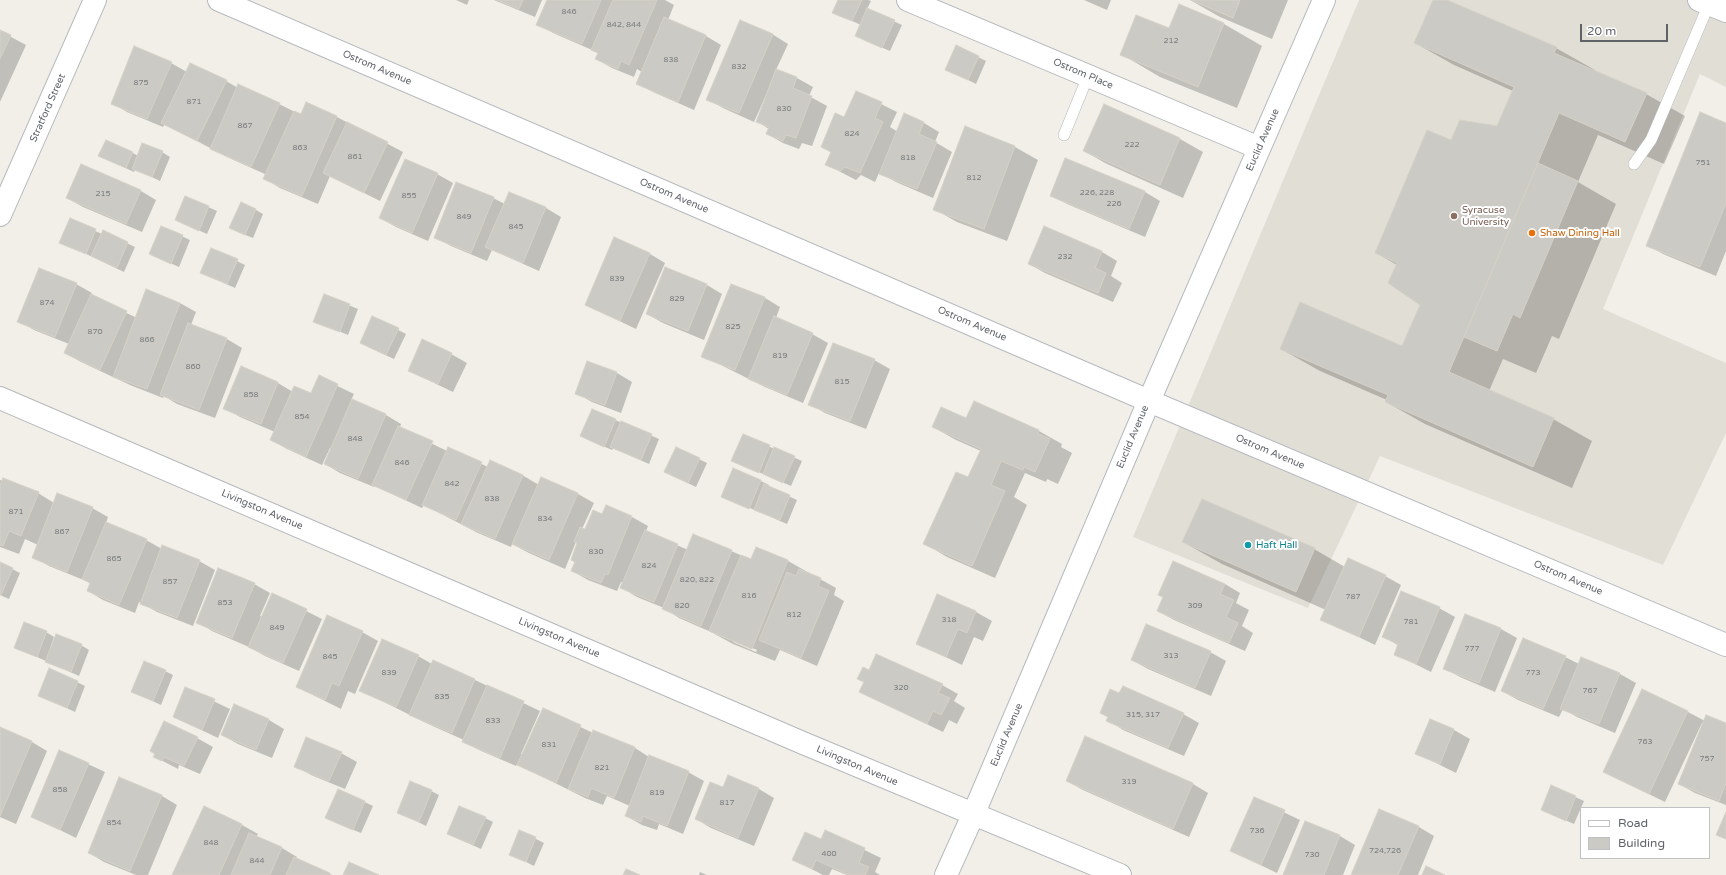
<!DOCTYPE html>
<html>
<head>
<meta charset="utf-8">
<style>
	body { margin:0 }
	#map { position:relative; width:1726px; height:875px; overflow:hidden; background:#f1efe8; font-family:"Varela Round",sans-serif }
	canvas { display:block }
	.legend { position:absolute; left:1580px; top:807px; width:130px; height:52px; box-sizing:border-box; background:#fff; border:1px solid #bfc1c3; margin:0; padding:5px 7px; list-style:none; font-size:12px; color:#5f6368 }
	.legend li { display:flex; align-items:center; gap:8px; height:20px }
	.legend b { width:20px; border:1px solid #bfc1c3 }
	.scale { position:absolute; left:1580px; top:24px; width:88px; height:18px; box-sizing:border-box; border:2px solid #5f6368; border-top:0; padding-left:5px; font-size:12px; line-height:14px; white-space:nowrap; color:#5f6368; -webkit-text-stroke:3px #fff; paint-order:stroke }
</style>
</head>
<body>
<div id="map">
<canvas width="1726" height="875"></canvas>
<ul class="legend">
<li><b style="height:5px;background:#fff"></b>Road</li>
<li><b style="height:11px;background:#cccac5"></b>Building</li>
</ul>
<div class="scale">20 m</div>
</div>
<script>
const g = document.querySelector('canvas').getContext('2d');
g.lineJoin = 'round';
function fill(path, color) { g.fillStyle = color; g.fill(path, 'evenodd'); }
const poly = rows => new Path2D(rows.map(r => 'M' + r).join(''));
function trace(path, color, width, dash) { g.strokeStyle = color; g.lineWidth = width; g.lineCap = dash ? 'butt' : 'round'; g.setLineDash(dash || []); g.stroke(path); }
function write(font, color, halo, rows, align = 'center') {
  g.font = font + ' "Varela Round",sans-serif'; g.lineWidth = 4; g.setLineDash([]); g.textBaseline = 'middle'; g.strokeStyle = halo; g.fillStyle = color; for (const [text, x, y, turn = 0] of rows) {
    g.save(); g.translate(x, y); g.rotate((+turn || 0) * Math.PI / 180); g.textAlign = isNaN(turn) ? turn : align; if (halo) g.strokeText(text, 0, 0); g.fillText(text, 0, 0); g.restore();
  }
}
fill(poly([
	[1359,0,1726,0,1726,87,1700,74,1603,309,1726,363,1726,433,1663,565,1380,456,1308,608,1133,537]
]), '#e1ded6');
fill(poly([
	[456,0,469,0,467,5],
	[494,0,542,0,535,17],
	[548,0,665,0,674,5,668,20,706,36,721,45,694,110,653,92,637,83,642,72,637,69,634,77,612,68,596,59,599,53,553,33,538,24],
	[839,0,868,0,871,1,867,9,902,25,890,51,864,40,861,25,841,16],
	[1084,0,1111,0,1107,10],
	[1190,0,1288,0,1272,39,1220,17],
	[1434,0,1444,0,1556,48,1595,70,1594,72,1646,94,1685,116,1664,164,1598,135,1578,182,1616,204,1559,339,1552,336,1536,373,1503,359,1489,391,1553,419,1592,441,1572,488,1425,424,1386,402,1387,400,1320,371,1281,349,1403,347,1421,305,1397,265,1376,253,1451,141,1497,128,1513,91,1454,65,1415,43],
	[1224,24,1262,46,1237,108,1160,77,1121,54,1170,29],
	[0,31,26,45,0,102],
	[772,34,788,44,776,70,797,78,813,87,809,96,827,106,812,146,802,143,799,149,783,143,767,134,769,129,758,122,768,95,766,95,754,122,723,108,707,99],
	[978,57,986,61,976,84,954,73],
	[171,63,187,72,226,81,238,88,279,104,301,115,306,103,337,117,403,152,380,201,330,176,318,204,280,188,265,179,267,175,227,157,165,124,163,127,127,112,112,103],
	[857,92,897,112,890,127,898,132,924,123,939,132,935,142,952,152,933,198,896,182,879,173,875,182,861,175,856,180,827,165],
	[1104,105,1180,139,1203,152,1183,198,1107,164,1084,151],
	[1726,124,1726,251,1716,276,1663,254,1647,245],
	[965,127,1015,147,1038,160,1007,241,957,222,934,209],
	[162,152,170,157,160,181,135,169,134,172,100,156,133,153,138,156],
	[437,174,453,183,428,241,396,227,380,218],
	[141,191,156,200,142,232,83,207,67,198],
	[1145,192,1160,201,1145,237,1067,204,1051,195],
	[509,193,546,208,561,217,539,271,492,250,487,261,451,246,435,237,493,198,505,204],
	[186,197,217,211,207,234,176,220],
	[256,210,263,214,253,238,238,232],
	[70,220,102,234,103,232,135,247,124,272,61,242],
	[162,227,190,240,179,267,150,254],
	[1044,227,1102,252,1117,261,1111,276,1122,283,1113,302,1045,273,1029,264],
	[212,249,245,265,235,288,202,273],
	[650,254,665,263,636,329,586,305],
	[666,269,707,285,722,294,704,340,663,323,647,314],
	[40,270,76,284,92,293,91,296,137,318,147,290,180,303,196,312,191,325,227,339,242,348,215,418,177,404,164,396,163,398,130,385,81,362,65,353,69,344,34,330,19,321],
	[732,285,765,298,780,307,776,318,812,334,828,343,803,403,765,387,703,356],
	[324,295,358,309,348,335,315,321],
	[373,317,406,334,394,359,368,347],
	[451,354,467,363,453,392,409,371],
	[874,360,890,369,866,429,825,413,810,404],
	[588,363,617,373,632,382,621,413,592,402,576,393],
	[241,368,278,383,293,392,311,395,319,377,354,394,351,400,386,415,401,424,400,428,447,451,448,448,488,467,522,475,539,485,542,478,578,494,594,503,582,529,586,531,603,515,607,507,632,517,648,526,646,531,688,550,694,535,752,560,757,548,788,561,836,588,834,595,844,601,817,666,780,650,775,661,733,644,711,632,679,618,664,608,637,597,622,588,624,583,621,582,617,591,588,580,572,571,576,562,578,543,576,542,565,569,529,553,512,544,511,547,478,533,424,505,422,508,375,486,374,487,340,473,325,464,331,448,330,448,322,465,287,449,271,440,275,432,240,417,224,408],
	[733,640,757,650,756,652,733,642],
	[592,410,659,439,649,464,613,448,612,450,589,440],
	[967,419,1039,431,1062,444,1061,447,1072,453,1058,484,1047,479,1046,482,1025,473,1014,497,1027,505,995,578,947,557,925,544,968,478,981,451,956,440,933,427],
	[743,435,802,461,791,486,733,461],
	[676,448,707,463,696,487,673,476],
	[733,469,761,481,769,485,768,487,797,500,787,524,722,496],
	[0,480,38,493,54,503,92,508,108,517,106,523,146,540,162,549,199,561,215,570,193,626,157,612,139,602,135,613,103,600,88,591,91,583,49,566,33,557,38,545,25,539,19,554,0,547],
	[1183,542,1314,549,1345,567,1385,576,1401,585,1375,645,1322,619,1326,610,1222,564],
	[0,563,20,573,9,599,0,595],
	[254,584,270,593,260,616,262,617,272,594,322,619,299,671,265,656,249,647,212,631,197,622],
	[1225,584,1240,593,1236,603,1249,610,1242,626,1253,633,1245,651,1174,620,1158,611],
	[937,595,976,612,992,621,983,641,974,637,962,665,917,643],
	[1439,608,1455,617,1431,672,1395,654,1399,646,1383,636],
	[1466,615,1501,629,1517,638,1495,692,1460,677,1444,668],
	[46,632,54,637,50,648,81,645,89,650,79,676,15,647],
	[362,632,378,641,355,694,348,691,341,709,297,687],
	[1210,652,1226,661,1211,696,1148,669,1132,660],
	[418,656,432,664,475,680,540,711,521,754,523,754,543,709,593,733,593,731,635,748,649,757,688,772,704,781,683,834,659,824,657,830,642,825,626,816,630,806,607,796,603,805,585,798,517,764,516,766,479,750,463,741,464,740,426,723,360,690],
	[1565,657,1579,664,1581,658,1620,674,1636,683,1615,733,1577,717,1563,709,1559,717,1518,700,1502,691],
	[165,671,173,675,161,705,133,692],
	[870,671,942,685,958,694,954,701,965,708,957,724,949,720,943,732,860,692],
	[77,682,85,686,75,712,39,695],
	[186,688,230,709,218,738,174,717],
	[235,706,269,720,284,729,272,758,238,744,222,735],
	[1688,712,1705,721,1726,724,1726,805,1695,793,1679,784,1703,724,1702,723,1665,802,1604,772],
	[1101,713,1183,714,1199,723,1184,756,1123,730,1108,720,1109,717],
	[1430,720,1454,730,1470,739,1456,773,1416,753],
	[0,728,32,742,47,751,16,824,0,817],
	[197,738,213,747,200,774,179,765,178,769,155,757],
	[1086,738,1193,784,1208,793,1189,837,1083,790,1067,781],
	[60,751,105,772,76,838,32,816],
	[341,753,357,762,345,789,311,775,295,766],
	[729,776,759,789,774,798,754,846,711,828,696,819,723,789],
	[1551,786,1584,801,1574,824,1542,810],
	[339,790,373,806,361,833,334,822],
	[431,791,439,795,426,826,398,812],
	[162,796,177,805,148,875,136,875,104,862,89,853],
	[1254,798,1300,820,1277,873,1231,851],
	[204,808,242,825,258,834,256,837,282,848,297,857,296,859,332,875,173,875],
	[1380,811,1419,827,1434,836,1418,875,1352,875],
	[485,818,493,822,481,849,448,834],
	[1306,822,1340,836,1355,845,1343,875,1284,875],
	[520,831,544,843,534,866,510,854],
	[825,831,881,858,875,872,880,875,847,875,832,869,829,875,823,875,794,860,821,840],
	[700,872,707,875,699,875]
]), '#0003');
const building = poly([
	[497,0,523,0,519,9,497,0],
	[547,0,601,0,582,44,536,25,547,0],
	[613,0,657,0,629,65,621,61,618,69,595,59,598,53,591,50,613,0],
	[838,0,862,0,852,21,832,13,838,0],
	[1191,0,1240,0,1233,18,1191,0],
	[1433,0,1447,0,1557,47,1554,53,1647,93,1625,142,1559,113,1449,372,1554,418,1533,467,1385,402,1388,395,1280,349,1300,302,1402,346,1420,305,1388,283,1397,263,1375,253,1427,130,1451,140,1460,120,1497,126,1514,87,1414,43,1433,0],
	[1179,4,1224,23,1198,87,1120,55,1136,15,1169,28,1179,4],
	[867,8,895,20,882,48,855,36,867,8],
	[664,17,706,35,678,102,636,84,664,17],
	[740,20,773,34,739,113,706,100,740,20],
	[0,30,11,35,0,59,0,30],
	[956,45,979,56,968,80,945,70,956,45],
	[134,46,172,62,147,119,111,104,134,46],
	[190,63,227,80,197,141,161,123,190,63],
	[776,69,797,77,793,88,812,96,796,138,786,135,783,141,766,134,769,127,756,122,776,69],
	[238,84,280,103,251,167,210,149,238,84],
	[856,91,882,102,875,118,883,122,860,173,845,167,840,171,825,165,831,152,821,147,835,113,844,117,856,91],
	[306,102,337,116,302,196,263,179,294,111,301,114,306,102],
	[1104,104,1180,138,1160,185,1083,151,1104,104],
	[1700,112,1726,123,1726,203,1700,267,1646,246,1700,112],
	[904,113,924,122,919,134,937,142,917,189,879,174,904,113],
	[347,122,388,142,364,193,323,173,347,122],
	[965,126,1015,146,984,229,933,210,965,126],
	[106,140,133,152,126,168,98,156,106,140],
	[142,143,163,151,152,177,132,169,142,143],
	[1065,158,1145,191,1129,229,1050,196,1065,158],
	[405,159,438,173,412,233,379,218,405,159],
	[1538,163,1578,181,1520,318,1513,314,1497,351,1464,337,1538,163],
	[81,164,141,190,126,224,66,198,81,164],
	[456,182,494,197,471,253,434,238,456,182],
	[509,192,546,207,523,263,485,247,509,192],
	[185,196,209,206,199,231,175,220,185,196],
	[241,202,256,209,245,235,229,228,241,202],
	[70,218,96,229,86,254,59,243,70,218],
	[161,226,183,235,171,264,149,254,161,226],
	[1044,226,1102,251,1095,268,1106,273,1098,293,1028,264,1044,226],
	[103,230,128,242,117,268,91,256,103,230],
	[614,237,650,253,620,321,585,305,614,237],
	[211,248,238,259,227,284,200,273,211,248],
	[665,267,707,284,688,331,646,314,665,267],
	[39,268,77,283,55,337,17,322,39,268],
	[731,284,765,297,735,370,701,357,731,284],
	[146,289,180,303,147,389,113,377,146,289],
	[91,294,127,311,100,370,64,353,91,294],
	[324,294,350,304,340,332,313,322,324,294],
	[372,316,399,328,386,355,360,343,372,316],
	[774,316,813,333,787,395,748,379,774,316],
	[188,323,227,338,199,410,160,395,188,323],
	[422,339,452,353,438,384,408,371,422,339],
	[833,343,875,359,850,421,808,405,833,343],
	[587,361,617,372,605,405,575,394,587,361],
	[241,366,278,382,261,424,223,409,241,366],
	[319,375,338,384,306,457,270,440,294,386,311,393,319,375],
	[352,399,386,414,358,479,324,464,352,399],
	[974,401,1039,430,1038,434,1050,439,1035,472,1024,467,1023,470,1001,461,991,485,1005,491,972,566,923,544,956,472,968,477,981,449,932,427,941,407,966,418,974,401],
	[592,409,616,419,604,447,580,436,592,409],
	[621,421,652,434,641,460,610,447,621,421],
	[398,426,433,441,406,500,372,485,398,426],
	[743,434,770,445,759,473,731,461,743,434],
	[448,447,482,462,456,520,422,505,448,447],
	[676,447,700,458,688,483,664,472,676,447],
	[774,447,795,456,783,483,763,474,774,447],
	[490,460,523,475,495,539,461,524,490,460],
	[733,468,761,480,749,509,721,497,733,468],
	[541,477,578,493,549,560,512,544,541,477],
	[3,478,39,492,21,536,9,531,3,546,0,545,0,485,3,478],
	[764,484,790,495,780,520,754,510,764,484],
	[57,493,93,507,67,572,32,558,57,493],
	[1202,499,1315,548,1296,592,1182,542,1202,499],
	[606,505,632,516,608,575,605,574,601,583,571,571,575,562,571,560,577,543,574,542,580,527,585,529,593,510,602,514,606,505],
	[106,522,147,539,119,605,87,591,90,583,82,579,106,522],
	[645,530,678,544,654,602,620,588,645,530],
	[693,534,732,550,701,626,662,609,693,534],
	[162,545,200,560,177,618,140,604,162,545],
	[756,547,788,560,752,649,709,631,741,555,751,559,756,547],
	[1348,558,1386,575,1359,637,1320,620,1348,558],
	[1173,561,1225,584,1220,594,1234,600,1226,617,1238,623,1229,643,1157,611,1163,597,1158,595,1173,561],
	[0,562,13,568,1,595,0,595,0,562],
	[218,568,255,583,232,638,196,623,218,568],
	[799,569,821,578,818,586,829,591,801,658,759,640,787,572,796,576,799,569],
	[1401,591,1440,607,1416,664,1394,655,1398,644,1382,637,1401,591],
	[272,593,307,609,283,663,248,647,272,593],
	[937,594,976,611,967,633,958,629,946,657,916,644,937,594],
	[1465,614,1501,628,1479,683,1443,669,1465,614],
	[327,615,363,631,339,686,332,683,325,700,296,687,327,615],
	[24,622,47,631,37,657,14,648,24,622],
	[1146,624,1211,651,1195,688,1131,660,1146,624],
	[56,634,82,644,71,672,45,662,56,634],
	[1523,638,1566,656,1543,709,1501,691,1523,638],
	[382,639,419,655,396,707,359,691,382,639],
	[876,654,943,684,938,693,950,698,941,715,933,711,927,724,859,692,864,682,857,679,863,667,869,670,876,654],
	[1581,657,1620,673,1599,724,1560,709,1581,657],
	[433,660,475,679,452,733,409,715,433,660],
	[144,661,166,670,153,701,131,692,144,661],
	[49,668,78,681,67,708,38,696,49,668],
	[487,685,524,701,500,758,462,742,487,685],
	[1123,686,1184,713,1168,748,1106,721,1108,717,1100,713,1110,689,1119,693,1123,686],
	[185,687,215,699,202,730,173,717,185,687],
	[1642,689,1688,711,1649,794,1603,772,1642,689],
	[234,704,269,719,256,750,221,735,234,704],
	[543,708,581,725,556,783,517,765,543,708],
	[1706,715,1726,723,1726,783,1719,801,1678,784,1706,715],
	[1430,719,1454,729,1440,764,1415,754,1430,719],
	[164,721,198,737,184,766,164,757,162,761,153,757,155,754,150,751,164,721],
	[0,727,32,741,0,816,0,727],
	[593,730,635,747,614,798,591,788,588,797,568,789,593,730],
	[1085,736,1193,783,1173,829,1066,781,1085,736],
	[306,737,342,752,329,781,294,767,306,737],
	[59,750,89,763,60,830,31,817,59,750],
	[649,755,689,771,667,826,643,816,641,822,625,816,649,755],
	[728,775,759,788,738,838,695,819,710,782,723,787,728,775],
	[119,777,162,795,130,871,88,853,119,777],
	[410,781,432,790,419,822,397,813,410,781],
	[1551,785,1576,796,1566,821,1541,810,1551,785],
	[338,789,365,801,353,830,325,818,338,789],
	[1254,797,1285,810,1261,865,1230,851,1254,797],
	[204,806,242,824,219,875,172,875,204,806],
	[459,806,486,817,473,845,447,834,459,806],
	[1379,809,1419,826,1398,875,1351,875,1379,809],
	[1726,812,1726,839,1716,835,1726,812],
	[1305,821,1340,835,1324,875,1283,875,1305,821],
	[519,830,536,837,526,862,509,855,519,830],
	[825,830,865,848,859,863,869,867,865,875,849,875,816,860,812,869,792,860,805,832,821,839,825,830],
	[249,833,282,847,270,875,231,875,249,833],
	[294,857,330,873,329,875,286,875,294,857],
	[349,862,379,875,343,875,349,862],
	[1426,866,1445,875,1422,875,1426,866],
	[626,869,640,875,623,875,626,869]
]);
fill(building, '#cccac5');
trace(building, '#d6d1c6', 1);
const lane = poly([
	[1064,135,1088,76],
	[1634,164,1651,140,1709,4]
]);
const street = poly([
	[908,0,1259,148],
	[0,215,95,0],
	[0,398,803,743,1120,875]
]);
const secondary = poly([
	[219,0,1149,401,1726,645],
	[1699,0,1726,11],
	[946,875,973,815,1149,401,1324,0]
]);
trace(lane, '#b5b8bc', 12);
trace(street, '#b5b8bc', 24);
trace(secondary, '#b6babf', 24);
trace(lane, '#fff', 11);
trace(street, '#fff', 22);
trace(secondary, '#fff', 22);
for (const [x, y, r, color] of [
	[1454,216,4,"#8d6e63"],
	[1532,233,4,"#e8710a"],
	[1248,545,4,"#0f9aa8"]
]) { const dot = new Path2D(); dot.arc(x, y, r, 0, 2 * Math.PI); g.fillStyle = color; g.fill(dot); trace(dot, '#fff', 1.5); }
write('8px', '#7a7d7f', null, [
	["846",569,12],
	["842, 844",624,25],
	["212",1171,41],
	["838",671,60],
	["832",739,67],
	["875",141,83],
	["871",194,102],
	["830",784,109],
	["867",245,126],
	["824",852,134],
	["222",1132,145],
	["863",300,148],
	["861",355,157],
	["818",908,158],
	["751",1703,163],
	["812",974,178],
	["226, 228",1097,193],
	["215",103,194],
	["855",409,196],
	["226",1114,204],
	["849",464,217],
	["845",516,227],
	["232",1065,257],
	["839",617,279],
	["829",677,299],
	["874",47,303],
	["825",733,327],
	["870",95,332],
	["866",147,340],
	["819",780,356],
	["860",193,367],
	["815",842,382],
	["858",251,395],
	["854",302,417],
	["848",355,439],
	["846",402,463],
	["842",452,484],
	["838",492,499],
	["871",16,512],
	["834",545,519],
	["867",62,532],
	["830",596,552],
	["865",114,559],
	["824",649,566],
	["820, 822",697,580],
	["857",170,582],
	["816",749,596],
	["787",1353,597],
	["853",225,603],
	["820",682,606],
	["309",1195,606],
	["812",794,615],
	["318",949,620],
	["781",1411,622],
	["849",277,628],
	["777",1472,649],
	["313",1171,656],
	["845",330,657],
	["839",389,673],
	["773",1533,673],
	["320",901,688],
	["767",1590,691],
	["835",442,697],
	["315, 317",1143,715],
	["833",493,721],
	["763",1645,742],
	["831",549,745],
	["757",1707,759],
	["821",602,768],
	["319",1129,782],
	["858",60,790],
	["819",657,793],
	["817",727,803],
	["854",114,823],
	["736",1257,831],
	["848",211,843],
	["724,726",1385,851],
	["400",829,854],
	["730",1312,855],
	["844",257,861]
]);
write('10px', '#5f6368', '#fff', [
	["Ostrom Avenue",377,68,23],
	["Ostrom Place",1083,74,23],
	["Stratford Street",48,108,-66],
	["Euclid Avenue",1263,140,-66],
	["Ostrom Avenue",674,196,23],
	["Ostrom Avenue",972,324,23],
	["Euclid Avenue",1133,437,-67],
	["Ostrom Avenue",1270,452,23],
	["Livingston Avenue",262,510,23],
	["Ostrom Avenue",1568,578,23],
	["Livingston Avenue",559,638,23],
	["Euclid Avenue",1007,735,-67],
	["Livingston Avenue",857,766,23]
]);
write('10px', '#785e54', '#fff', [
	["Syracuse",1462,210],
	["University",1462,222]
], 'left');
write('10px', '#c56008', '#fff', [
	["Shaw Dining Hall",1540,233]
], 'left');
write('10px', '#0d838f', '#fff', [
	["Haft Hall",1256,545]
], 'left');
</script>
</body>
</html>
